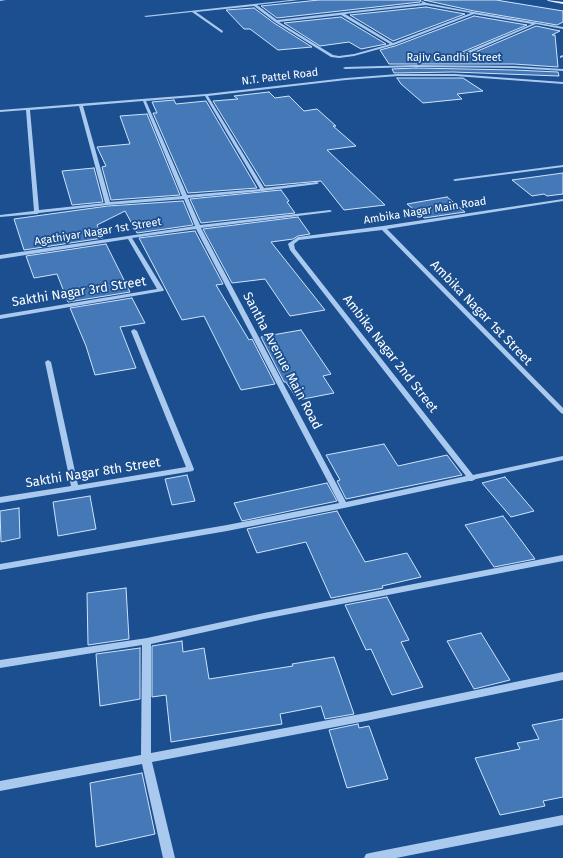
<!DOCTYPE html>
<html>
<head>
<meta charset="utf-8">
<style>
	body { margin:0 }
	canvas { display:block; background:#1b4f8f }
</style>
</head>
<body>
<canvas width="563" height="858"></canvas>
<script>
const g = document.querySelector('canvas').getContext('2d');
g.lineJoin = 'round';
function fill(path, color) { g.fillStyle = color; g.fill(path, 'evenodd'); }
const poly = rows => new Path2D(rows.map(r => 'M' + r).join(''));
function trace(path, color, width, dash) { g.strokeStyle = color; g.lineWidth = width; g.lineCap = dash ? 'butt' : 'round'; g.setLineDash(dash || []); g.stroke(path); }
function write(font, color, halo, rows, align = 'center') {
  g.font = font + ' "Fira Sans",sans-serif'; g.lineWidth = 3.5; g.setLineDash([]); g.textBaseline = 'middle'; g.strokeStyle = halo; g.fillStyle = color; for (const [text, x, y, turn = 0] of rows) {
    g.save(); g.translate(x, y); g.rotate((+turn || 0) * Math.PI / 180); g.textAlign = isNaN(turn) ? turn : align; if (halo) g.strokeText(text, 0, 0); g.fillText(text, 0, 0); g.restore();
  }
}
const building = poly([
	[319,0,421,0,420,2,277,18,261,6,319,0],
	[424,0,496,0,563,11,563,22,557,25,474,11,424,0],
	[426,7,465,14,393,41,350,15,426,7],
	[254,8,274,23,312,47,278,50,250,29,244,29,226,10,254,8],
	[474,16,527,25,455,55,455,59,459,59,536,26,560,31,552,35,555,35,558,67,514,64,389,64,380,50,395,46,474,16],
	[341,17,386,44,361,49,349,42,320,46,284,23,341,17],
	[416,68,514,70,558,72,559,76,453,72,394,73,392,69,416,68],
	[397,78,463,78,483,91,457,94,462,99,423,103,401,84,397,78],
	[269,92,275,98,289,96,304,111,317,109,336,126,333,126,356,146,327,150,385,205,344,210,321,181,265,186,213,101,238,99,234,96,269,92],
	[174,100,176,104,206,101,257,188,188,193,153,113,157,113,152,102,174,100],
	[147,114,180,195,111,200,102,167,106,166,97,147,130,144,120,116,147,114],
	[94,168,103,202,72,205,62,171,94,168],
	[563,173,563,194,547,196,544,194,532,196,512,180,563,173],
	[281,190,289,201,287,202,295,213,201,223,190,199,281,190],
	[447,197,465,212,424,218,407,204,447,197],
	[183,201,193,225,137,233,125,211,97,225,103,238,24,250,14,219,108,206,183,201],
	[298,217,310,234,298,236,293,239,271,242,325,310,290,316,265,279,232,283,203,229,298,217],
	[195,231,223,284,216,285,249,340,252,339,275,384,241,390,204,316,182,320,139,238,195,231],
	[106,244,130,292,68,302,57,274,34,278,26,256,106,244],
	[132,298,145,323,120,327,136,368,95,375,86,346,70,308,132,298],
	[301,330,331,374,323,376,334,393,298,400,286,382,284,382,261,337,301,330],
	[384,444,398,466,447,455,462,475,346,499,337,481,340,480,326,455,384,444],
	[187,475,195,501,172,505,165,479,187,475],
	[505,477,534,511,511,517,482,483,505,477],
	[327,483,337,501,242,521,234,503,327,483],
	[90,496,96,529,58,536,53,502,90,496],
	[19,508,20,538,1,542,0,511,19,508],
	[337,511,365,562,407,553,421,577,382,586,383,588,331,598,306,542,257,553,247,529,337,511],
	[503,516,535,559,494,567,465,525,503,516],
	[126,588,129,639,88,645,87,593,126,588],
	[387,597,409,640,401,642,423,687,392,695,371,649,366,650,345,605,387,597],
	[481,633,510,680,474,689,447,641,481,633],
	[182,641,183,652,204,648,209,679,293,666,292,664,334,657,354,714,325,719,321,706,280,714,282,724,171,742,166,695,152,697,152,646,182,641],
	[140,648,140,699,100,706,96,654,140,648],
	[563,719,563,797,543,801,545,806,500,815,475,758,520,749,517,743,539,739,532,725,563,719],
	[358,724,359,728,369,726,388,779,347,788,329,730,358,724],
	[142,773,155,834,96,847,90,783,142,773]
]);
fill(building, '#4478b7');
trace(building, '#cfe3fa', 1);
fill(poly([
	[0,0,6,0,0,1,0,0],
	[290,0,299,0,257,5,277,20,423,3,421,2,422,1,427,3,474,12,563,27,563,29,536,24,458,58,456,58,456,56,532,24,474,14,394,45,354,56,339,58,331,57,275,22,254,6,196,12,223,31,222,33,192,12,146,17,144,16,290,0],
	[426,5,471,13,393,43,345,14,426,5],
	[341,15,390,44,354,54,339,56,333,55,279,22,341,15],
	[563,55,563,57,560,58,560,56,563,55],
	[416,65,514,66,563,69,563,71,514,68,416,67,345,69,343,68,345,67,416,65],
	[398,74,455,74,563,82,563,84,455,76,398,76,346,80,208,96,264,188,317,182,319,183,317,184,263,191,188,198,200,225,330,210,332,211,330,212,201,228,346,502,466,476,290,250,288,244,289,243,298,237,383,226,563,199,563,201,387,229,563,408,563,414,561,413,382,230,299,240,294,244,295,249,473,475,563,456,563,460,476,479,472,481,469,481,344,508,227,531,0,570,0,564,227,525,339,503,196,229,132,238,164,290,163,291,0,319,0,315,157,289,128,239,0,259,0,255,195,226,184,199,108,205,39,213,37,214,35,214,0,217,0,215,34,211,26,110,0,112,0,110,206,94,346,78,398,74],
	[205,96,260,189,187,195,146,101,205,96],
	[143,101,182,196,110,202,83,106,143,101],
	[79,106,105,203,39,210,30,110,79,106],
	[563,165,563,167,455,181,453,180,455,179,563,165],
	[134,329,137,331,194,469,193,471,0,503,0,497,71,486,45,362,48,360,51,362,78,485,186,467,131,331,134,329],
	[563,555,563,561,264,619,151,644,151,753,366,713,563,672,563,680,366,721,152,762,175,858,163,858,142,764,0,791,0,781,141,755,142,645,0,668,0,660,147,638,264,613,563,555],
	[563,815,563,825,396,858,364,858,366,854,370,853,563,815]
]), '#a9c9ee');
fill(poly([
	[547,0,563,2,563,4,548,1,547,0]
]), '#f0f6ff');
write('11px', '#fff', '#1b4f8f', [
	["Rajiv Gandhi Street",454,58],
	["N.T. Pattel Road",280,77,-7],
	["Ambika Nagar Main Road",425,211,-9],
	["Agathiyar Nagar 1st Street",98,232,-9]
]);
write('13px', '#fff', '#1b4f8f', [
	["Sakthi Nagar 3rd Street",79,292,-9],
	["Ambika Nagar 1st Street",481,313,46],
	["Ambika Nagar 2nd Street",390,354,52],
	["Santha Avenue Main Road",282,361,62],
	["Sakthi Nagar 8th Street",93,473,-9]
]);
</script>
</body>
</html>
